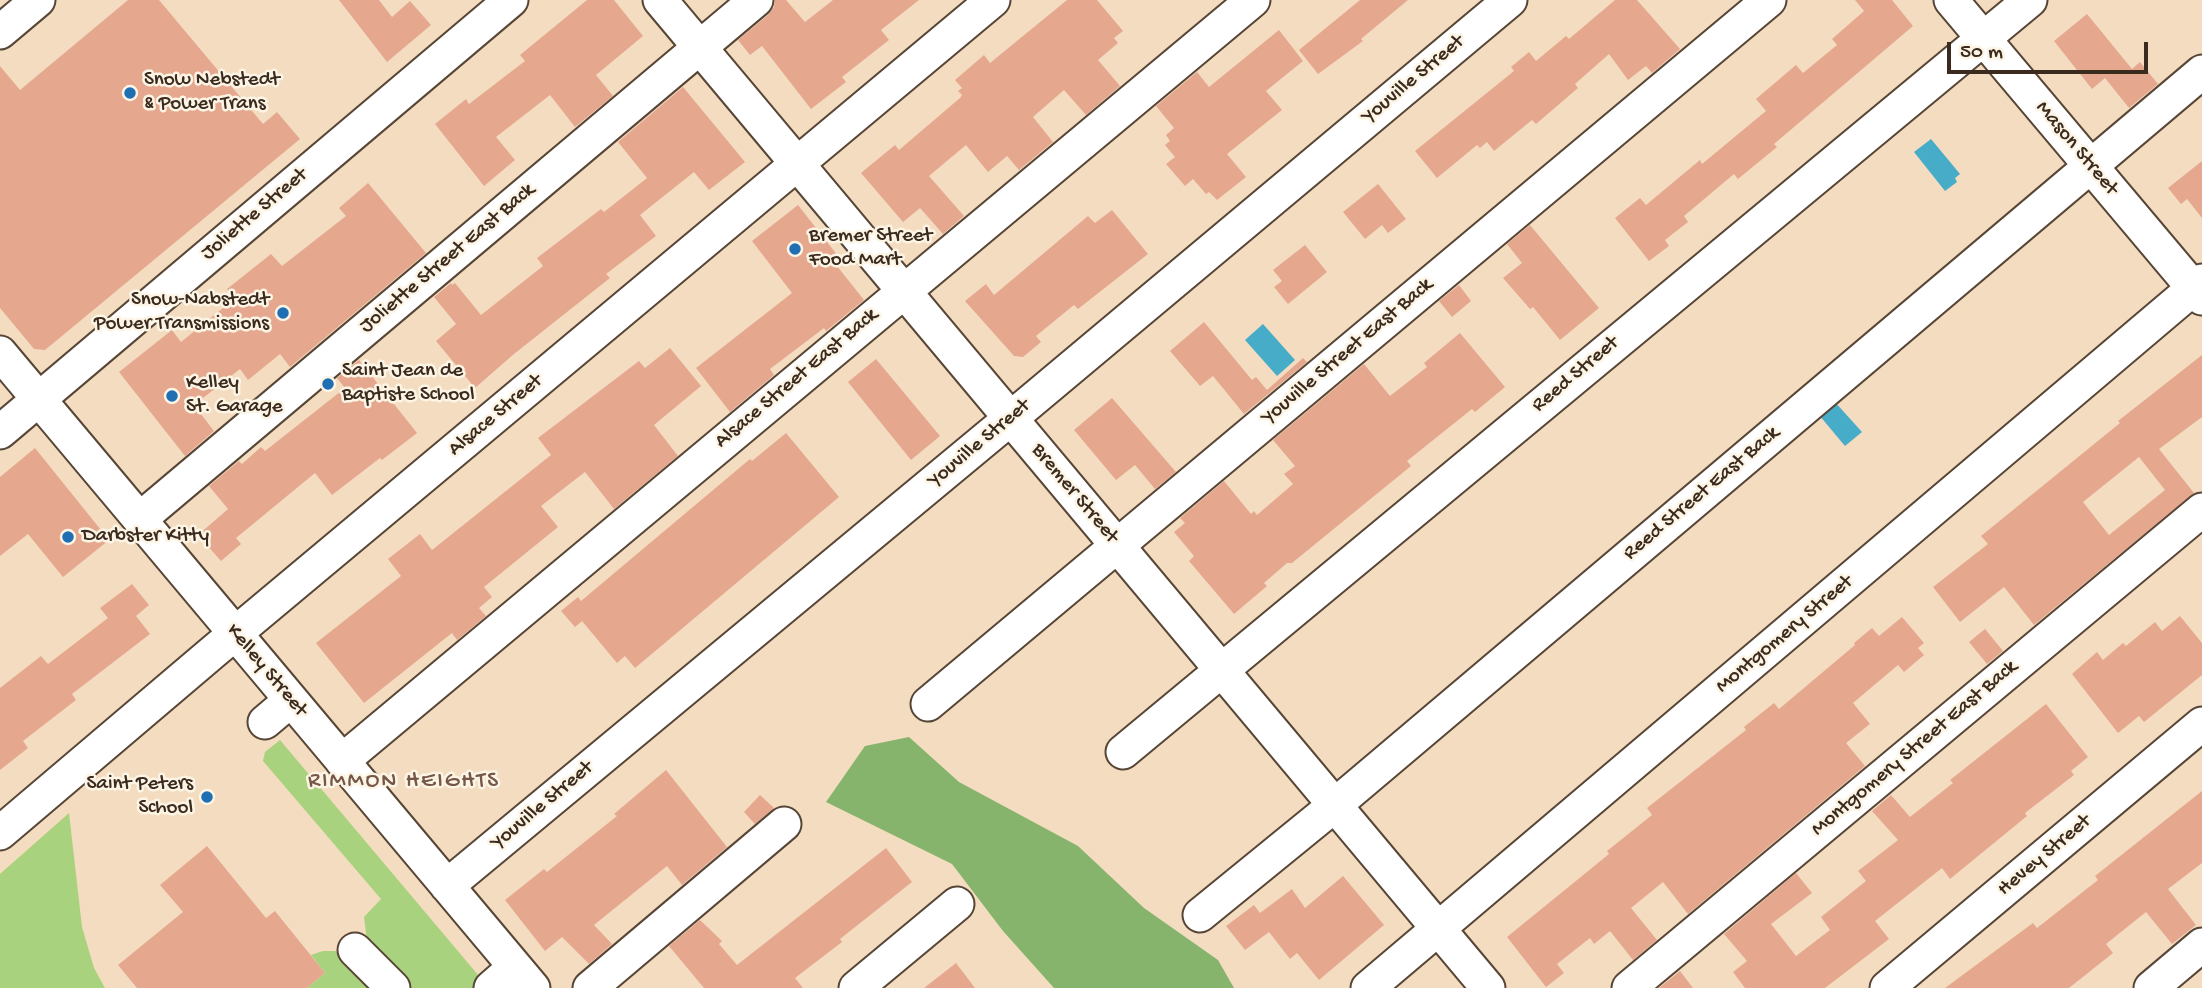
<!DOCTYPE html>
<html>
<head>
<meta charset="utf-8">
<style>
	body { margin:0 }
	#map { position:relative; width:2202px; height:988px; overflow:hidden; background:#f4dcc0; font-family:"Gochi Hand",sans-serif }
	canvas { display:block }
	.scale { position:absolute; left:1947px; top:42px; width:201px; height:32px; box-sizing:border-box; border:4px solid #3b2a1e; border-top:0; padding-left:9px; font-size:21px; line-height:24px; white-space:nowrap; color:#3b2a1e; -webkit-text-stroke:5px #fcf5e5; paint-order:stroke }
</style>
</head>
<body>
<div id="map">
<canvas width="2202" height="988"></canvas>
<div class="scale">50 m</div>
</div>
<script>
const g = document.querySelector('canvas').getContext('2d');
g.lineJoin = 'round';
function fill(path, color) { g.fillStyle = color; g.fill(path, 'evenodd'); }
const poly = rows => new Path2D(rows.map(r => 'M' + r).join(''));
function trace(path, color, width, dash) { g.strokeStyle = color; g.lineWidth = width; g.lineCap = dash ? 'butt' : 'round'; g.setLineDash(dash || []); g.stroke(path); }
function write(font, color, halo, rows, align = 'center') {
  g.font = font + ' "Gochi Hand",sans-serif'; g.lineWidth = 5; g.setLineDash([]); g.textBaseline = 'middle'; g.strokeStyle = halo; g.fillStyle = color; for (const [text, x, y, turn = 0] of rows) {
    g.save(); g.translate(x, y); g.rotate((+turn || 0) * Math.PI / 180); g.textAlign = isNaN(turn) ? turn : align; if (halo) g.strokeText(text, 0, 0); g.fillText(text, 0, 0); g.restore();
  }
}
fill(poly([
	[280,740,484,982,477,988,407,988,367,940,364,917,381,899,263,761,265,752],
	[69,813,82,927,94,968,105,988,0,988,0,874],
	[323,951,336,951,357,968,375,988,307,988,325,973,311,955]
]), '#a8d27d');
fill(poly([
	[909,737,959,782,1078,846,1144,908,1218,960,1234,988,1054,988,1003,931,952,864,826,802,865,746]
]), '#86b46c');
fill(poly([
	[1931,139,1960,174,1955,178,1957,182,1945,191,1914,152],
	[1263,324,1295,360,1277,376,1245,340],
	[1834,401,1862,432,1845,446,1819,415]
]), '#47acc7');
fill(poly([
	[128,0,159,0,263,124,277,112,300,139,45,350,34,349,0,308,0,66,20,90],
	[339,0,379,0,392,17,410,1,431,25,387,62],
	[587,0,614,0,643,36,596,75,613,96,575,127,550,95,496,137,515,160,484,186,435,124,466,99,469,104,525,61,520,55],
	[775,0,786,0,805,22,833,0,919,0,881,30,889,40,842,77,846,82,811,109,762,46,750,55,738,40,768,15,774,7],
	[1067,0,1097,0,1123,31,1114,38,1118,43,1098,60,1120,86,1086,115,1064,90,1033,117,1053,142,1019,170,1007,156,988,172,966,145,929,176,964,216,943,234,920,208,903,222,861,173,895,145,899,150,960,98,962,95,958,91,962,88,955,80,984,55,990,63],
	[1360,0,1408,0,1361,39,1363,41,1318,74,1299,50],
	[1615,0,1637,0,1680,49,1652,73,1646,66,1628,80,1609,54,1575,84,1578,88,1536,124,1532,120,1494,151,1487,142,1480,148,1477,145,1437,178,1415,151,1514,71,1511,67,1529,52,1536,61,1566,36,1569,39],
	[1855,0,1892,0,1913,26,1774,144,1777,147,1738,179,1734,174,1684,216,1688,222,1665,240,1669,246,1649,261,1615,218,1640,198,1646,205,1700,160,1702,164,1766,111,1756,99,1796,65,1803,73,1837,45,1832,39,1864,11],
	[2087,14,2132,69,2140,62,2158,84,2129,108,2105,78,2092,89,2054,41],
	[1279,30,1303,61,1266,91,1282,110,1227,154,1246,177,1217,200,1209,192,1206,194,1193,179,1185,186,1166,164,1175,157,1165,145,1170,141,1166,135,1174,128,1156,106,1197,72,1209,87],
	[683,87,745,162,709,190,694,172,640,215,656,236,606,274,610,278,514,354,475,388,436,341,456,324,434,297,451,283,452,285,455,283,481,315,543,266,537,258,601,209,604,212,647,178,618,142],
	[2202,161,2202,218,2187,199,2181,204,2168,188],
	[368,183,426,253,290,367,280,354,248,380,240,369,194,405,214,431,185,456,119,372,172,330,181,342,234,299,227,289,271,254,282,266,346,216,339,208],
	[1378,184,1406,219,1388,233,1382,225,1365,239,1343,212],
	[798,205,838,256,833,261,864,300,826,331,824,328,770,369,774,375,730,412,696,368,792,293,752,241],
	[1112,210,1148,254,1078,309,1074,305,1036,336,1041,342,1023,357,1014,356,965,301,986,284,994,295,1088,216,1095,223],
	[1530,225,1599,308,1560,340,1533,307,1530,309,1503,278,1522,263,1507,244],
	[1305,245,1327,272,1288,304,1274,287,1282,281,1273,270],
	[1459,285,1471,301,1452,317,1439,301],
	[1204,322,1252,380,1256,377,1267,390,1303,358,1307,362,1244,414,1213,376,1200,386,1170,351],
	[1460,333,1505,387,1475,412,1472,409,1407,461,1411,466,1292,563,1287,563,1264,583,1267,586,1234,614,1189,561,1194,556,1174,532,1185,523,1180,518,1224,481,1251,514,1254,511,1257,515,1293,484,1284,474,1295,466,1273,440,1364,364,1390,396,1427,367,1424,363],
	[670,348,701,386,654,425,678,456,614,509,585,472,541,506,558,527,484,587,492,597,479,608,486,616,457,640,452,633,364,703,316,643,401,576,388,559,420,534,432,550,551,455,538,438,639,361,645,368],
	[2202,355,2202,417,2159,449,2194,493,2034,625,2004,587,1960,622,1933,587,1988,544,1981,536,2120,423,2118,421],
	[2139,457,2165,490,2109,535,2083,502],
	[876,359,940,436,911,460,848,382],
	[359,360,417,433,382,460,380,458,332,495,315,473,236,538,241,544,221,561,198,535,228,509,209,486,239,461,242,464,261,447,265,451,345,388,337,378],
	[1112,398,1176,472,1155,489,1135,465,1116,480,1074,430],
	[786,433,839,497,635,668,625,656,617,663,582,621,575,627,561,611,578,597,581,601,750,459,752,461],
	[35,448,109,540,63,577,28,534,0,556,0,477],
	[132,584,149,605,136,616,150,634,72,694,76,700,23,741,28,748,0,770,0,688,41,656,48,664,108,618,100,608],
	[2180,616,2202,643,2202,675,2144,722,2139,716,2118,733,2072,674,2097,652,2103,660,2123,643,2126,646,2155,622,2162,631],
	[1902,617,1924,643,1918,648,1924,655,1904,672,1898,665,1853,703,1870,724,1846,743,1865,766,1688,914,1663,882,1631,908,1657,940,1633,960,1610,931,1594,944,1590,938,1557,964,1564,973,1546,987,1507,937,1609,854,1607,851,1652,815,1647,808,1746,730,1744,727,1774,703,1779,709,1855,645,1854,643,1872,628,1879,636],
	[1985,629,2003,651,1987,664,1969,642],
	[2046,704,2088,757,2071,771,2074,775,2025,813,2027,816,1950,879,1942,868,1875,921,1889,939,1825,988,1745,988,1733,972,1747,961,1724,934,1796,873,1812,893,1771,924,1796,956,1830,930,1821,917,1866,881,1858,871,1898,840,1872,811,1891,795,1910,817,1953,783,1950,780],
	[666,770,727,847,682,885,667,866,594,925,612,944,589,964,562,937,545,951,505,900,544,869,547,872,617,816,614,814],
	[2202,791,2202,863,2168,889,2196,925,2172,944,2146,912,2106,944,2113,953,2069,988,1945,988,2033,923,2037,928,2098,880,2095,876],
	[760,795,774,808,755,824,744,812],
	[207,846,266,918,275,911,325,973,307,988,137,988,118,965,183,912,160,885],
	[886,848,912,882,840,939,842,942,795,978,803,988,704,988,669,946,700,920,722,941,719,944,737,965],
	[1343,876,1384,925,1319,980,1297,953,1290,959,1269,932,1245,950,1226,926,1254,905,1260,913,1292,889,1305,908],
	[956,963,975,988,924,988],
	[1680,971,1693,988,1659,988]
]), '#e5a88f');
const minor = poly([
	[660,0,1488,988],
	[1951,0,2202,298],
	[0,32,38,0],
	[0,353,533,988],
	[0,432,511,0],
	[140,519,756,0],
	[928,704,1769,0],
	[265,722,291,700],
	[1123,752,2030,0],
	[342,761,1253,0],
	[0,833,213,652,993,0],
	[447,886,1011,418,1510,0],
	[1200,915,1335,805,2202,72],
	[355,950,393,988],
	[491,988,515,967],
	[590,988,784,824],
	[856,988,957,904],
	[1368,988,2202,281],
	[1629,988,2202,510],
	[1887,988,2202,724],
	[2151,988,2202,945]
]);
trace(minor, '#574536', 37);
trace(minor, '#fff', 33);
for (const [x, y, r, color] of [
	[130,93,7,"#1f6fb2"],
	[795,249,7,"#1f6fb2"],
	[283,313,7,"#1f6fb2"],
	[328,384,7,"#1f6fb2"],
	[172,396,7,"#1f6fb2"],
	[68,537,7,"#1f6fb2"],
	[207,797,7,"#1f6fb2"]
]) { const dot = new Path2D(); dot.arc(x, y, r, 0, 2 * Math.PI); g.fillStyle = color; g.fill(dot); trace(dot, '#fcf5e5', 2.5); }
write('21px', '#3b2a1e', '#fcf5e5', [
	["Youville Street",1414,80,-40],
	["Mason Street",2076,149,50],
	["Joliette Street",255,215,-40],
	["Joliette Street East Back",448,259,-40],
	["Youville Street East Back",1348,352,-40],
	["Reed Street",1576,375,-40],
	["Alsace Street East Back",797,379,-40],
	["Alsace Street",496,416,-40],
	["Youville Street",980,444,-40],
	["Bremer Street",1074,494,50],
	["Reed Street East Back",1702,494,-40],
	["Montgomery Street",1785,635,-40],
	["Kelley Street",266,671,50],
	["Montgomery Street East Back",1915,749,-40],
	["Youville Street",543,806,-40],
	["Hevey Street",2045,856,-40]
]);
write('21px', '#3b2a1e', '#fcf5e5', [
	["Snow Nebstedt",144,81],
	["& Power Trans",144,105],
	["Bremer Street",809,237],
	["Food Mart",809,261],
	["Snow-Nabstedt",269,301,"right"],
	["Power Transmissions",269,325,"right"],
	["Saint Jean de",342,372],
	["Baptiste School",342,396],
	["Kelley",186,384],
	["St. Garage",186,408],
	["Darbster Kitty",82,537],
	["Saint Peters",193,785,"right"],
	["School",193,809,"right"]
], 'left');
g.letterSpacing = '2px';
write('23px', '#765646', '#fcf5e5', [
	["RIMMON HEIGHTS",404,782]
]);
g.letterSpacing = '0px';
</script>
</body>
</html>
